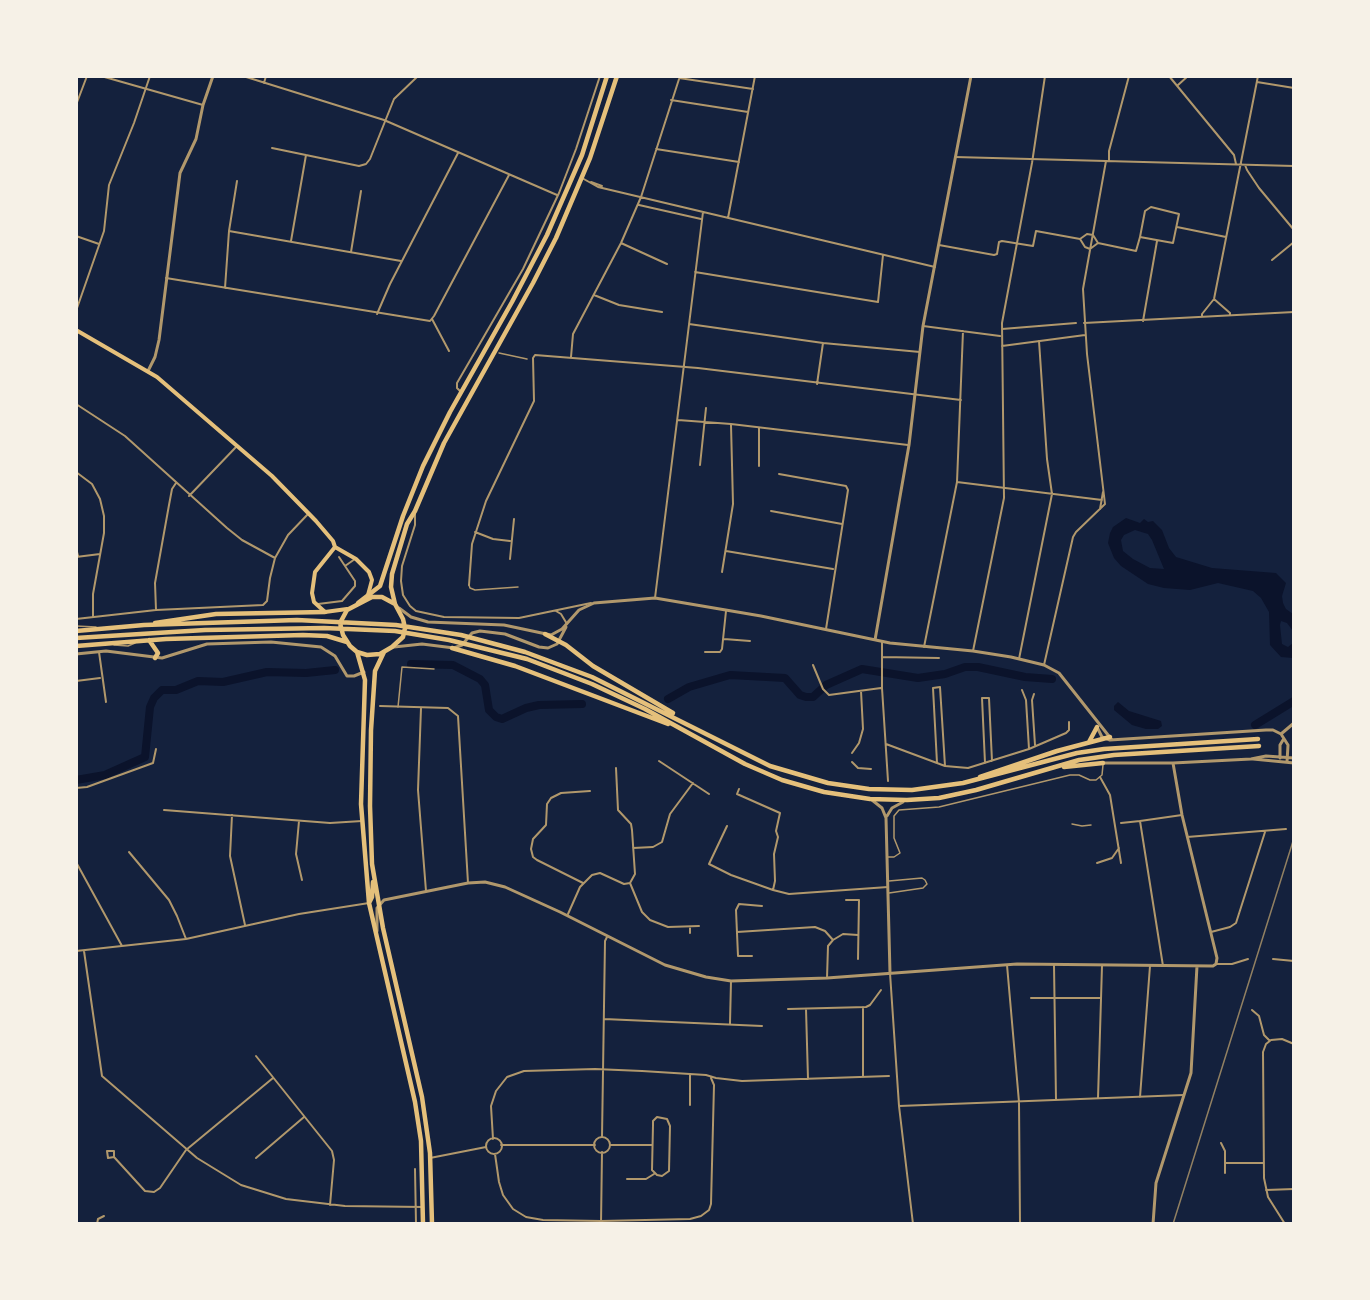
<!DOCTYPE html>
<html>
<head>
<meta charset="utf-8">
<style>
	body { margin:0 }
	#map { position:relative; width:1370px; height:1300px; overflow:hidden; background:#14213d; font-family:Roboto,sans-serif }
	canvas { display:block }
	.frame { position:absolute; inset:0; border:78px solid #f6f1e7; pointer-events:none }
</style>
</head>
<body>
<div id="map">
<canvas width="1370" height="1300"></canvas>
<div class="frame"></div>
</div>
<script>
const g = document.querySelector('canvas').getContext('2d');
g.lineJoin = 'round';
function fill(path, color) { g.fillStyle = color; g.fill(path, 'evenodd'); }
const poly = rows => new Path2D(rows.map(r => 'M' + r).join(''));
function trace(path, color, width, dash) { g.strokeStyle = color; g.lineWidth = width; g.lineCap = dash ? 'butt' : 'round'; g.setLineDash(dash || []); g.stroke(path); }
fill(poly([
	[1126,518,1140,523,1144,519,1148,522,1153,521,1162,530,1169,548,1176,557,1212,568,1276,573,1286,583,1282,596,1283,603,1286,609,1293,614,1293,631,1287,623,1281,621,1280,625,1282,644,1288,647,1293,643,1293,658,1281,657,1270,645,1269,612,1261,598,1253,591,1218,583,1190,590,1164,588,1148,584,1121,566,1114,558,1108,543,1110,533,1113,527],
	[1135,530,1148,534,1152,540,1164,569,1150,568,1133,559,1123,551,1121,540,1124,535],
	[1118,702,1129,711,1161,721,1162,726,1158,729,1146,729,1132,725,1114,710,1114,706]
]), '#0b132b');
trace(poly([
	[411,664,453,665,480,679,485,685,489,710,496,717,502,719,526,708,539,705,582,704],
	[668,699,689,687,730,675,785,678,800,695,806,697,813,697,826,685,862,669,918,678,945,674,965,667,978,667,1025,677,1052,679],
	[1255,725,1294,701],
	[76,780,105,775,145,757,150,707,154,698,162,690,176,690,198,681,223,682,267,672,306,673,335,670]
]), '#0b132b', 8);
trace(poly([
	[499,353,527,359],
	[469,585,470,588,475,590,518,587],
	[76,626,96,627],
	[114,645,128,646,135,643],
	[398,707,402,667,434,669],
	[1072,824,1082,826,1091,825],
	[888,857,894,857,900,853,894,838,894,816,899,810,939,807,1070,775,1079,775,1090,780,1096,780,1102,775,1103,765],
	[889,881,922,878,925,880,927,884,923,888,889,893]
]), '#b1986c', 1.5);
trace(poly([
	[101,76,203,105],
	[243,76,384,120,557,195],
	[1169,76,1234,155,1236,164],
	[679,78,753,89],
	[1257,82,1294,88],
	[264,83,266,76],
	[1178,85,1188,76],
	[671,100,748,112],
	[76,105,87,76],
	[272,148,359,166,366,164,370,159,394,99,418,76],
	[656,149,739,162],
	[955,157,1294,166],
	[1109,161,1109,151,1129,76],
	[1245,165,1247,170,1259,188,1294,230],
	[582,178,598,187,935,267],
	[591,182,602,186],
	[639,205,701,219],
	[1151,207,1179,214,1173,243,1140,237,1145,211,1151,207],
	[728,218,755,76],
	[1177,227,1226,237],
	[229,231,401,261],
	[1087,234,1093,235,1098,243,1090,249,1085,247,1080,239,1087,234],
	[76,236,99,244],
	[291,241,306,155],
	[621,243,667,264],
	[1098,243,1136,251,1140,237],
	[939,245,994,255,997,254,999,242,1002,241,1033,246,1036,231,1080,239],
	[351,252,361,191],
	[1272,260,1294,242],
	[695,272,878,302,883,255],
	[166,278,430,321,434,316,509,175],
	[225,288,229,231,237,181],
	[594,295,619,305,662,312],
	[1214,299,1230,313,1230,315],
	[76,311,104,231,109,185,134,123,150,76],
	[377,314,390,284,458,153],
	[1202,317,1202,314,1214,299,1258,76],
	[432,319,449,351],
	[1143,321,1157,241],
	[1084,323,1294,312],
	[689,324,823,343,920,352],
	[923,326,1000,336],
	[1002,329,1076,323],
	[1002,346,1085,335],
	[571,357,573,334,621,243,641,197,680,76],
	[817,384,823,343],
	[461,392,457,388,457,383,523,269,559,193,576,149,600,76],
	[76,404,125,436,227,528,242,540,275,558],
	[678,420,731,424,908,445],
	[759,428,759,466],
	[700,465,706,408],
	[76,472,92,484,100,499,104,516,104,533,93,594,93,617],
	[779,474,846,486,848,490,826,629],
	[957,482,1102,500],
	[189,496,237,446],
	[1100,509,1103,492],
	[771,511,842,524],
	[415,514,415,525,402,566,401,581,403,595,410,606,416,611,444,617,519,618,591,603],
	[475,532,493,539,510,541],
	[76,548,78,556],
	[726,551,833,569],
	[76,557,100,554],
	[510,559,514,519],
	[345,566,355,559],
	[722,572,733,504,731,425],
	[469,585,472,544,486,501,534,401,533,358,535,355,698,368,961,400],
	[655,598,703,212],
	[318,604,342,601,355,586,355,581,339,557],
	[156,610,155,583,169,505,172,489,176,483],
	[556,611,561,614,567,624],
	[76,619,156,610,263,605,267,601,270,578,275,558,288,535,309,513],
	[724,639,750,641],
	[882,642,882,688,888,781],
	[924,647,957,482,963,331],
	[973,651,1004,498,1002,323,1032,163,1045,76],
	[99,652,106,702],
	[705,652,720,652,722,649,726,611],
	[882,657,939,658],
	[1019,659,1052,494,1047,459,1039,341],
	[813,665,823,689,829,695,881,688],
	[1044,665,1073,537,1076,532,1105,504,1087,354,1083,289,1106,161],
	[76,681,100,678],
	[1022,690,1026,700,1029,749],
	[1034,694,1032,700,1035,745],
	[380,706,448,708,458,716,468,883],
	[421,708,418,790,426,891],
	[886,744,945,766,968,768,1029,749,1066,733,1069,730,1069,722],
	[852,753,859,743,863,729,861,691],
	[659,761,709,794],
	[852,762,858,768,871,769],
	[937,763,933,688,940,687,945,766],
	[985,763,982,698,989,698,992,761],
	[616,768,618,810,631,824,632,830,635,874,630,883],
	[1100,777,1110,795,1121,863],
	[76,788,87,787,153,763,156,749],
	[739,789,737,794,780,813,776,831,778,837,774,854,775,881,773,890,789,894,888,887],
	[164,810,330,823,362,821],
	[232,815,230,856,245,925],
	[299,821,296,854,302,880],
	[1121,823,1140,821],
	[727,826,709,864,731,875,773,890],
	[1187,837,1286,829],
	[633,848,653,847,662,842,670,814,693,783],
	[129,852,169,900,177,916,186,939],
	[76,862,122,946],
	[1097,863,1112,858,1119,848],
	[583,883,537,860,533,857,531,849,533,839,546,825,547,804,551,798,561,793,590,791],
	[630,883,642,912,650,920,668,927,699,926],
	[846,900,859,900,858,959],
	[568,914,580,887,592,875,600,873,624,884,630,883],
	[690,927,690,933],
	[737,932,815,927,825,931,833,940],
	[1211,932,1230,927,1236,923,1265,832],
	[76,951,186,939,299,914,369,903],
	[84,951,102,1076,197,1158,241,1185,286,1199,345,1206,423,1207],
	[752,956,738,956,736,910,739,904,762,906],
	[1273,959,1294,961],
	[1216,964,1232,964,1248,959],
	[1007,965,1019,1102,1020,1224],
	[1054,965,1056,1100],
	[1163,966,1140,821,1182,815],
	[890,973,899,1106,913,1224],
	[827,978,828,946,833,940,843,934,858,935],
	[1031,998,1100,998],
	[863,1007,863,1077],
	[788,1009,866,1007,870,1005,881,990],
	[806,1009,808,1079],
	[1252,1010,1259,1016,1264,1035,1269,1040],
	[604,1019,762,1026],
	[730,1023,731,981],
	[256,1056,332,1151,334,1160,330,1205],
	[690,1074,690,1105],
	[1140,1097,1150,966],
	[1098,1098,1102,966],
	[899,1106,1184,1095],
	[657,1117,667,1119,670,1126,669,1171,662,1176,657,1175,652,1170,653,1125,653,1121,657,1117],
	[602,1137,605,941,607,937],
	'594 1145a8 8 0 1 1 16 0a8 8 0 1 1-16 0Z',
	'486 1146a8 8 0 1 1 16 0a8 8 0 1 1-16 0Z',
	[493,1139,491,1106,496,1091,507,1077,524,1071,595,1069,642,1071,706,1075,716,1078,742,1081,889,1076],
	[1221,1143,1225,1151,1225,1173],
	[501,1145,595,1145],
	[610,1145,652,1145],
	[495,1154,499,1182,503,1195,513,1209,526,1217,543,1220,601,1221,690,1219,701,1216,709,1210,711,1204,714,1085,711,1078],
	[114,1157,108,1158,107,1151,114,1151,114,1157,145,1191,154,1192,160,1188,186,1150,273,1078],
	[256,1158,304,1117],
	[430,1158,486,1147],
	[1225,1163,1263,1163],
	[415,1169,416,1224],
	[627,1179,646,1179,654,1174],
	[1266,1190,1294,1189],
	[97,1224,98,1219,104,1216],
	[601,1224,602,1152],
	[1285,1224,1268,1197,1264,1178,1263,1052,1266,1044,1271,1040,1282,1039,1294,1044]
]), '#b1986c', 2);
trace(poly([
	[148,371,155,357,159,340,180,173,196,139,203,105,213,76],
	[399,608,411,617,428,622,504,625,551,635,562,629,579,610,594,603,655,598,761,616,890,643,973,651,1011,657,1044,665,1059,673,1112,740],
	[875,640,909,445,923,326,971,76],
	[394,647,422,644,454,648,462,645,472,633,480,631,505,634,539,647,548,648,557,644,566,627],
	[76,654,106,651,162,658,207,644,271,642,321,647,335,656,347,676,354,676,364,672],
	[1097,727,1102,737,1110,740,1266,730,1273,730,1281,734],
	[1281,734,1288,745,1287,762],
	[1281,734,1294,723],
	[1280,758,1280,745,1283,740],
	[1253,759,1294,763],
	[1103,763,1173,763,1251,759,1266,756,1294,758],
	[872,800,882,808,886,818,890,973],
	[887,816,892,808,903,802],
	[377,931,377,908,384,900,468,883,485,882,505,887,560,912,665,965,706,977,731,981,827,978,1017,964,1213,966,1216,964,1217,958,1182,815,1173,763],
	[1153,1224,1156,1183,1191,1073,1197,966]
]), '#b1986c', 3);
trace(poly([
	[76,330,157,377,272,476,316,521,333,541,335,547,356,559,369,572,372,580,368,595],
	[335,547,315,572,312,593,314,602,325,612,347,609]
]), '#e5c07b', 4);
trace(poly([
	[372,597,382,597,395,604,403,619,405,628,403,637,392,647,380,654,367,655,357,652,350,646,343,635,340,623,347,610,372,597],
	[358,603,380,586,403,516,423,466,450,412,512,302,547,235,582,155,607,76],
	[395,604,391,587,392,574,407,524,415,511,444,443,459,416,533,283,556,238,590,158,617,76],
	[155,623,216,614,325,612],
	[76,631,144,625,297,620,396,625,461,635,525,652,592,677,770,766,828,783,869,789,912,790,963,783,1077,753,1104,749,1258,739],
	[545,634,566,645,593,666,673,713],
	[76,638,205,630,324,628,395,631,449,640,527,659,592,684,645,709,745,764,782,780,824,792,870,799,907,800,939,798,976,790,1079,760,1114,755,1259,746],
	[149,640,158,653,155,658],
	[76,646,166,639,303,635,327,636,347,642],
	[452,648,515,666,668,724],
	[357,652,365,680,361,804,369,903,415,1102,421,1141,423,1224],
	[384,652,375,671,371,730,370,806,372,864,383,928,422,1097,430,1153,432,1224],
	[1089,742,1097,727],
	[1064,767,1103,763],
	[980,777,1057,751,1110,737],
	[369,903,372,897,373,882]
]), '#e5c07b', 4.5);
trace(poly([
	[1173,1224,1294,838]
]), '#918062', 1.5);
</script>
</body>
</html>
